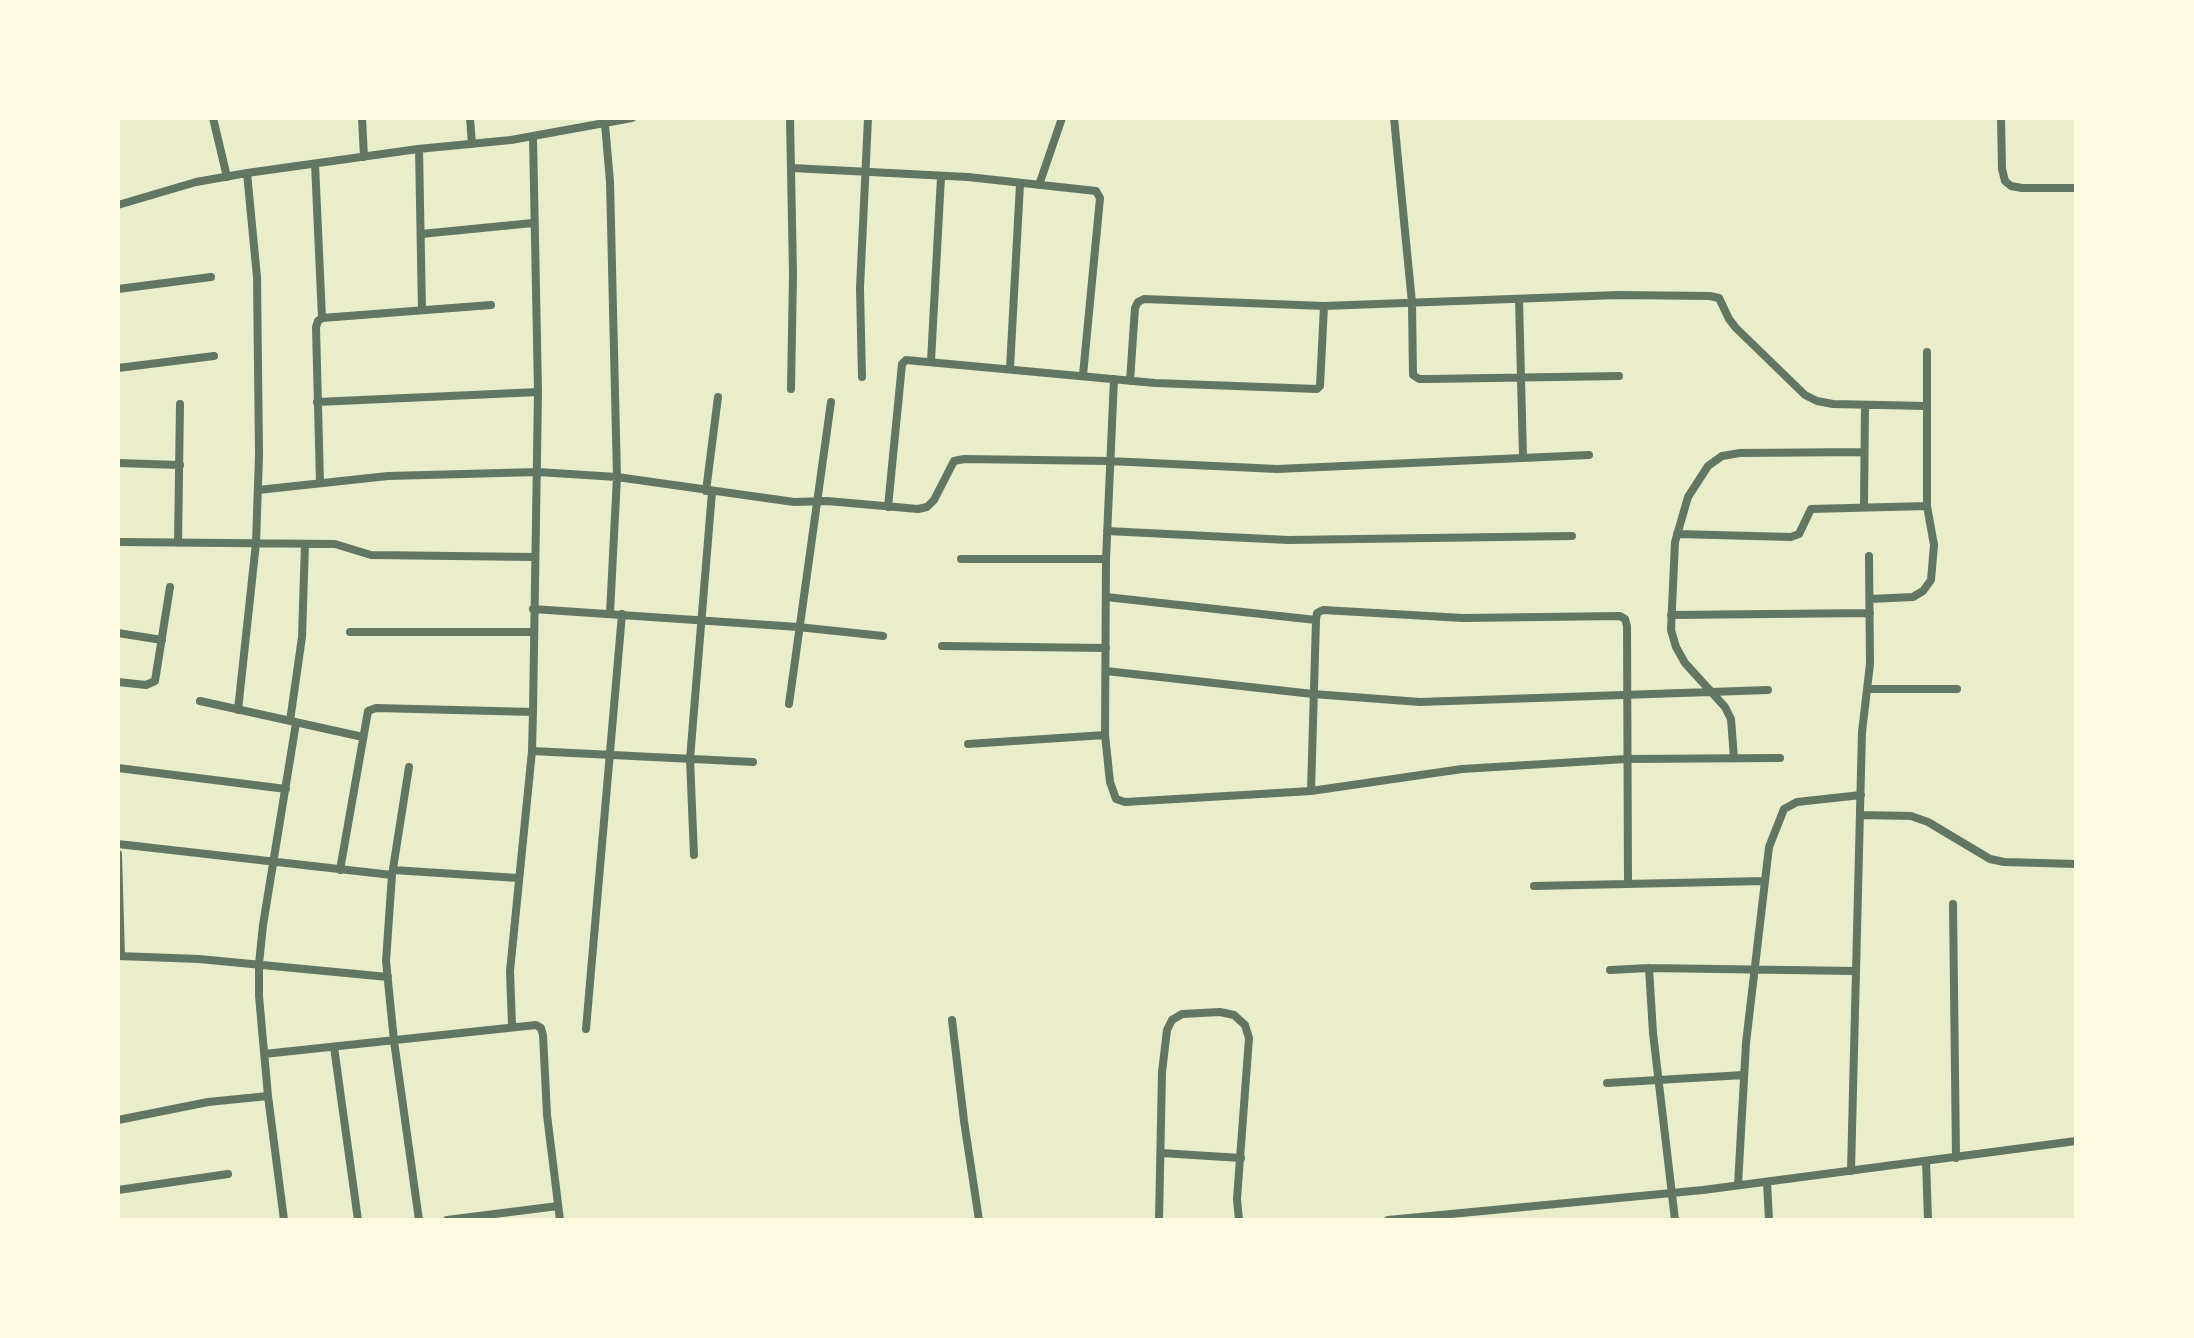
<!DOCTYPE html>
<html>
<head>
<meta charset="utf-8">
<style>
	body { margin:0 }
	#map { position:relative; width:2194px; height:1338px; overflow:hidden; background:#e9edc9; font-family:"Noto Serif",serif }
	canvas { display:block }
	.frame { position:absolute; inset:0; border:120px solid #fefae0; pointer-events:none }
</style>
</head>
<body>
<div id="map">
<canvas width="2194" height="1338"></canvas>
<div class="frame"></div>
</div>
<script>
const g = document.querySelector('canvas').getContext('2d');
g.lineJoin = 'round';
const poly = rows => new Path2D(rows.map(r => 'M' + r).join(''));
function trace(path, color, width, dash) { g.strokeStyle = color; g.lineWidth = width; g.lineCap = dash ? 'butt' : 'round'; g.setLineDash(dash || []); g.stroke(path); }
trace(poly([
	[213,118,227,177],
	[362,118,364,157],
	[470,118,472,144],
	[790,118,793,274,791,389],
	[1394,118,1412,303,1413,375,1419,379,1428,379,1619,376],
	[2001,118,2002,169,2005,181,2011,186,2022,188,2076,188],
	[605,124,610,182,617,477,610,613],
	[419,149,422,310],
	[315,164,322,318],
	[792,168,968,177,1096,191,1100,198,1083,375],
	[1039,185,1062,118],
	[118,205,196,182,247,173,418,149,511,140,632,118],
	[421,234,533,223],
	[118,289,211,277],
	[1519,299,1523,457],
	[931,361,941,177],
	[118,368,214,356],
	[1010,368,1020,184],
	[862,377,860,288,868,118],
	[1114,379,1106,559,1105,735,1110,782,1116,799,1125,802,1311,791,1462,769,1626,759,1780,758],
	[1130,381,1135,308,1138,302,1144,299,1324,306,1618,295,1710,296,1719,298,1729,319,1736,328,1805,395,1817,401,1833,404,1926,406],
	[317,402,538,392],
	[118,463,180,465],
	[320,483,316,327,318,321,322,318,491,305],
	[258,490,388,476,538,472,617,477,794,502,827,501,918,509,927,507,934,500,954,461,964,459,1109,461,1277,469,1589,455],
	[706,491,718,397],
	[1864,506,1865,405],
	[888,507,902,364,906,360,1155,383,1317,389,1320,386,1324,306],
	[1107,531,1288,540,1572,536],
	[1677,534,1791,537,1799,534,1811,509,1927,506],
	[118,542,335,544,371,555,534,557],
	[178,543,180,404],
	[961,559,1106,559],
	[1106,597,1316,620],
	[1870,599,1913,597,1923,591,1931,580,1934,545,1927,506,1927,352],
	[533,609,798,627,883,636],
	[1671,615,1870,613],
	[350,632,533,632],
	[118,633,162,640],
	[942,646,1106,648],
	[1106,671,1313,694,1420,702,1768,690],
	[118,682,146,685,155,681,170,587],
	[1867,689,1957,689],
	[200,701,363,737],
	[789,704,831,402],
	[238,710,256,543,259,455,257,277,247,173],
	[290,721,302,637,305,544],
	[968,744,1105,735],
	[532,751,753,762],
	[1734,758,1731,719,1725,707,1685,663,1676,647,1671,630,1675,542,1688,497,1708,466,1722,456,1740,453,1864,452],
	[409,767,392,875,386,961,394,1041,419,1220],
	[118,768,286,789],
	[1311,791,1316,620,1317,613,1323,610,1463,618,1620,616,1625,619,1627,626,1628,884],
	[1860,815,1911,816,1928,822,1990,859,2004,862,2076,864],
	[118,844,392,875],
	[118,854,121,956],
	[694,855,690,759,712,492],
	[340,870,368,711,376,708,533,712],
	[393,870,518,878],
	[1534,886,1764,881],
	[1953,904,1956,1158],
	[118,956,199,959,388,977],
	[1649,968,1653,1033,1675,1220],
	[1610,970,1649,968,1855,971],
	[952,1020,964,1121,979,1220],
	[512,1026,510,971,532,751,533,712,538,392,533,136],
	[586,1029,622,614],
	[334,1047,358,1220],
	[264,1054,536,1025,541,1028,543,1035,547,1115,560,1220],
	[1607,1083,1744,1075],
	[118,1120,208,1102,268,1096],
	[1161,1153,1241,1158],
	[1926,1161,1928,1220],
	[1851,1171,1862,732,1870,664,1869,556],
	[1767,1182,1769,1220],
	[1738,1185,1746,1043,1769,847,1784,809,1797,802,1861,795],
	[118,1190,228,1174],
	[284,1220,268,1096,259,996,259,964,263,925,296,723],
	[447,1220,558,1206],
	[1159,1220,1162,1072,1167,1030,1172,1020,1182,1014,1220,1012,1234,1015,1245,1025,1249,1038,1237,1199,1239,1220],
	[1388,1220,1703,1190,2076,1141]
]), '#617663', 8);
</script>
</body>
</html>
